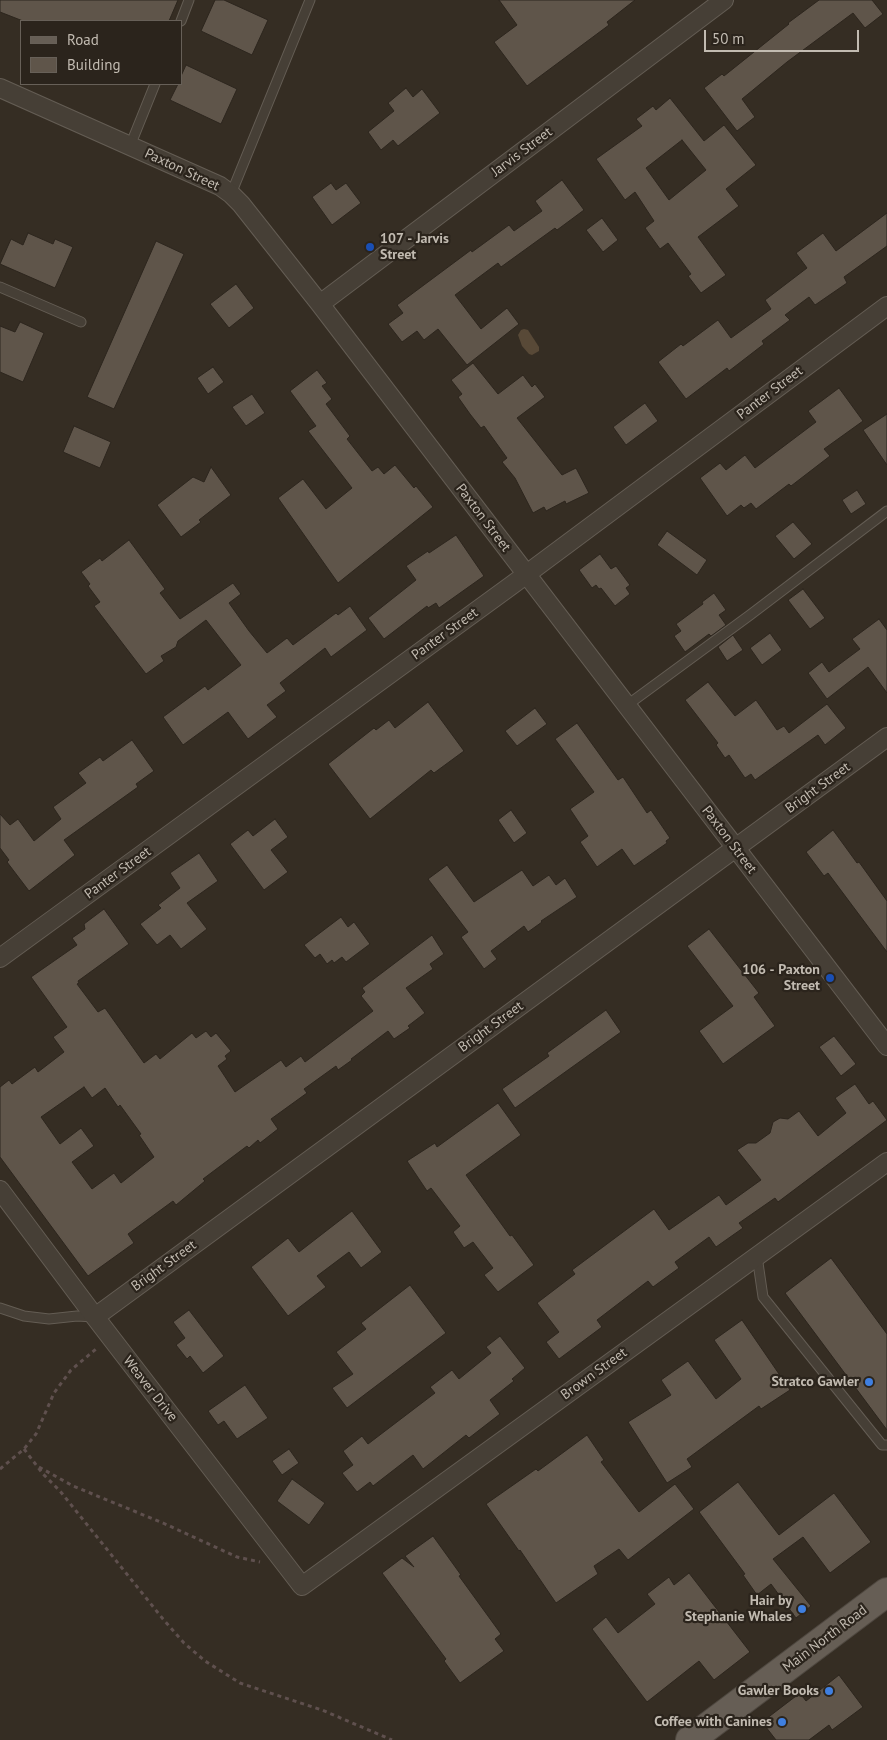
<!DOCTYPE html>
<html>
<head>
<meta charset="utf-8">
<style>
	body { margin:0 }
	#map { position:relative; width:887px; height:1740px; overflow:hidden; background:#352d23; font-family:"PT Sans",sans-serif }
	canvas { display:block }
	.legend { position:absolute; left:20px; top:20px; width:162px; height:65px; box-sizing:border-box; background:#2b241c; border:1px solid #676058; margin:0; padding:6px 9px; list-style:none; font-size:15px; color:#c2bbb1 }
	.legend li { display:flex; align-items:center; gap:10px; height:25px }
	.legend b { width:25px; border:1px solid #676058 }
	.scale { position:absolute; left:704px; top:30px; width:155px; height:22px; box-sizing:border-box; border:2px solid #c2bbb1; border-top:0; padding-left:6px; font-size:15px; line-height:18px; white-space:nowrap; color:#c2bbb1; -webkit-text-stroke:4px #2b241c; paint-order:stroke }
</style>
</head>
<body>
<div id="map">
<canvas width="887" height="1740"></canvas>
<ul class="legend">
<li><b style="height:6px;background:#665e55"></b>Road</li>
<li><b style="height:14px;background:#5f554a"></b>Building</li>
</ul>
<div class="scale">50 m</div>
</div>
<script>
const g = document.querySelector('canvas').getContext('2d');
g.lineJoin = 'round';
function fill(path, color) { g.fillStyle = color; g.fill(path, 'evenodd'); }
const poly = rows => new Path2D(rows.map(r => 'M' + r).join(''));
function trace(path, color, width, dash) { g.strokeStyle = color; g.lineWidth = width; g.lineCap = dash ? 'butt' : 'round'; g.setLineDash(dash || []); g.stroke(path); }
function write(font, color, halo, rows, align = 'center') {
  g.font = font + ' "PT Sans",sans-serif'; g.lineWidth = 4.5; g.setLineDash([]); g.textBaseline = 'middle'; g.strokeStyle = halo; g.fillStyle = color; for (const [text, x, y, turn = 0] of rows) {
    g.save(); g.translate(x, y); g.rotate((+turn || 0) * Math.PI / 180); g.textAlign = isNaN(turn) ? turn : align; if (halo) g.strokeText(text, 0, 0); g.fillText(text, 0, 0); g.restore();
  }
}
fill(poly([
	[524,329,528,330,539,347,539,351,532,355,529,354,522,346,518,335,521,330]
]), '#584937');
const building = poly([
	[0,0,178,0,169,21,23,21,0,12,0,0],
	[215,0,224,0,268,20,252,55,201,31,215,0],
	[499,0,635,0,607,22,609,25,527,86,494,42,517,25,499,0],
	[819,0,872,0,883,14,865,28,853,13,787,62,742,99,755,117,737,131,704,88,722,74,724,76,789,24,788,23,819,0],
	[186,65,237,89,221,124,170,100,178,84,181,84,181,76,186,65],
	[406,88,413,97,422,89,440,113,398,146,393,140,381,150,368,132,394,111,388,103,406,88],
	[670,98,704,141,724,125,756,165,726,189,739,206,698,237,726,275,701,293,688,276,691,274,668,243,660,249,645,228,654,221,635,192,625,200,596,159,642,126,636,119,653,106,656,110,670,98],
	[682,140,706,170,669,200,646,168,682,140],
	[562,180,584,210,557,230,555,228,501,267,498,263,455,295,481,329,507,308,519,324,467,365,438,329,424,340,417,331,402,342,388,324,403,313,397,305,471,250,472,252,509,225,514,231,542,211,535,201,562,180],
	[331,183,336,190,346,183,361,203,332,225,312,197,331,183],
	[887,213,887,246,844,277,847,283,815,305,809,297,785,315,790,320,762,341,764,344,729,371,727,368,686,399,658,362,681,344,683,346,718,320,731,338,771,309,765,300,807,268,796,253,823,233,836,251,887,213],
	[602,218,618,240,603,252,586,230,602,218],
	[28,233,53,244,55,239,73,247,55,288,0,264,11,239,23,245,28,233],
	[156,241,184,254,114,409,87,397,156,241],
	[236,284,254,308,229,328,210,304,236,284],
	[20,322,44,333,23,382,0,372,0,326,15,332,20,322],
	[473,363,498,394,523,375,532,387,535,384,545,397,517,418,562,475,576,468,589,493,566,504,565,501,546,511,544,507,533,513,515,478,502,462,507,458,484,426,481,428,470,414,458,397,462,394,451,380,473,363],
	[213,367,224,382,208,394,197,378,213,367],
	[317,370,327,383,322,386,332,399,326,404,350,436,347,439,372,471,378,467,384,474,395,465,414,488,416,486,433,507,338,583,278,498,303,479,326,509,352,488,308,431,316,426,290,391,317,370],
	[839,388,863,421,824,449,830,456,791,486,789,484,756,509,751,503,744,508,741,505,727,516,700,478,720,463,726,470,745,455,755,468,816,422,808,411,839,388],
	[252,394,265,413,246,426,232,407,252,394],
	[645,403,658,421,626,445,613,427,645,403],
	[887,414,887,465,863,430,887,414],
	[74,426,111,442,100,468,63,452,74,426],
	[211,467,231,495,199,520,201,522,181,537,157,505,193,477,204,482,211,467],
	[857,490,866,504,851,514,842,500,857,490],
	[793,522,812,544,794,559,775,536,793,522],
	[667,531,707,560,697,575,657,545,667,531],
	[456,535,484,576,439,608,436,603,428,608,427,606,384,639,368,618,416,580,406,566,428,551,429,553,456,535],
	[129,540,165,589,160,593,180,619,233,583,241,594,229,603,249,631,267,653,287,638,293,645,336,613,338,615,350,606,367,630,331,657,325,648,280,683,286,691,267,705,277,717,248,739,228,712,183,745,163,717,205,686,208,690,241,665,206,620,178,641,176,647,161,656,164,661,146,674,94,606,100,602,88,586,90,584,81,572,100,558,102,561,129,540],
	[600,554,611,569,616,566,630,585,626,588,630,594,615,606,601,588,599,589,596,585,592,588,579,570,600,554],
	[803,589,825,618,810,629,788,600,803,589],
	[714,593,726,610,719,615,726,625,711,636,709,634,685,652,674,636,681,631,676,624,703,604,702,602,714,593],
	[879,619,887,630,887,693,868,667,827,699,808,673,822,662,829,672,860,649,852,639,879,619],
	[770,633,782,650,762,665,750,648,770,633],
	[733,635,743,650,727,661,718,647,733,635],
	[708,682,735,716,756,700,777,730,784,726,789,733,827,704,846,728,825,745,818,735,755,780,751,774,745,778,729,755,725,758,716,745,718,743,685,700,708,682],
	[428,702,464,751,434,773,431,770,370,819,328,764,374,728,376,730,389,720,395,728,428,702],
	[535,708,547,724,517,746,505,731,535,708],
	[577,723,618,780,623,777,647,813,651,810,670,838,666,841,667,843,634,866,622,849,597,867,580,842,588,836,570,809,594,792,555,739,577,723],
	[132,740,154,771,136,784,138,787,64,840,75,855,29,891,7,862,9,860,0,848,0,814,10,825,18,819,34,841,61,819,53,807,86,783,78,773,100,757,103,761,132,740],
	[511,810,527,833,514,843,498,820,511,810],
	[275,819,288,837,271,850,288,872,264,890,230,844,248,830,253,836,275,819],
	[833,830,857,863,859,862,887,901,887,952,828,873,824,876,806,852,833,830],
	[199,853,218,881,187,903,207,929,181,949,170,935,157,945,140,924,161,908,158,905,180,888,170,873,199,853],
	[447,865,474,902,522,870,533,886,549,875,556,885,565,878,577,897,541,921,542,922,528,932,524,926,491,951,497,959,484,969,461,937,468,932,428,879,447,865],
	[104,909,129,944,78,981,79,983,77,984,98,1012,105,1008,144,1063,156,1054,160,1059,192,1033,196,1038,206,1031,211,1037,216,1033,231,1051,225,1056,227,1059,218,1066,235,1092,281,1060,286,1067,301,1056,305,1062,373,1011,361,996,365,992,362,988,432,935,444,954,430,964,433,969,406,988,425,1013,408,1026,410,1028,394,1039,388,1031,351,1059,352,1060,338,1070,336,1066,304,1089,307,1093,271,1119,278,1129,260,1143,258,1140,249,1148,247,1146,203,1179,205,1181,176,1205,173,1201,128,1234,134,1243,88,1276,0,1157,0,1087,9,1080,12,1084,35,1067,38,1072,64,1052,53,1037,67,1027,31,977,77,945,72,938,85,929,84,924,104,909],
	[84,1087,92,1098,105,1088,118,1107,120,1105,141,1134,139,1135,154,1157,121,1183,114,1173,92,1189,72,1162,94,1146,81,1128,60,1144,41,1117,84,1087],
	[341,917,348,927,354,922,370,944,346,962,342,957,334,963,332,960,327,964,320,954,315,958,304,945,341,917],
	[709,929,759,993,754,997,775,1026,723,1064,699,1031,733,1006,687,946,709,929],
	[606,1010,621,1032,515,1108,502,1089,549,1056,547,1053,606,1010],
	[834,1036,856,1064,841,1076,819,1047,834,1036],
	[855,1084,869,1104,873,1101,887,1120,778,1202,775,1198,739,1223,743,1228,716,1247,709,1237,675,1262,679,1268,653,1287,648,1281,597,1320,602,1327,559,1359,546,1342,559,1332,537,1303,575,1274,572,1270,654,1209,669,1230,719,1195,726,1205,761,1180,737,1150,748,1143,756,1143,770,1133,773,1122,780,1118,788,1119,799,1111,818,1136,846,1113,835,1098,855,1084],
	[498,1103,521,1135,466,1175,510,1236,512,1235,534,1265,498,1292,484,1275,493,1268,473,1242,464,1248,453,1232,460,1226,431,1188,427,1191,407,1161,435,1143,437,1147,498,1103],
	[352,1211,382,1252,361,1268,349,1252,317,1276,326,1287,288,1316,251,1267,288,1238,299,1252,352,1211],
	[831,1258,887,1334,887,1430,785,1293,831,1258],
	[410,1285,446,1333,347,1408,332,1388,353,1374,336,1352,366,1329,361,1323,410,1285],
	[189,1310,224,1356,203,1373,190,1356,187,1359,176,1345,185,1338,173,1322,189,1310],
	[742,1320,790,1390,761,1409,759,1406,687,1459,692,1467,667,1483,628,1422,671,1395,661,1380,688,1361,716,1399,741,1379,714,1340,742,1320],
	[500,1336,525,1368,512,1379,514,1381,490,1400,500,1414,469,1438,466,1435,423,1469,413,1455,373,1486,370,1482,357,1492,342,1473,353,1465,343,1451,362,1436,368,1444,435,1393,430,1387,452,1370,459,1379,491,1353,486,1347,500,1336],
	[245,1385,268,1418,237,1439,224,1421,218,1425,208,1411,245,1385],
	[587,1435,604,1460,601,1462,639,1512,675,1484,694,1509,628,1560,619,1549,594,1566,598,1574,556,1603,520,1550,519,1551,486,1504,536,1469,538,1471,587,1435],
	[289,1449,299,1463,282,1475,272,1461,289,1449],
	[292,1479,325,1503,309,1525,277,1501,292,1479],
	[738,1482,779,1535,834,1493,871,1542,830,1573,803,1537,773,1559,811,1606,796,1618,771,1584,757,1595,743,1575,745,1574,699,1512,738,1482],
	[433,1536,461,1575,459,1576,501,1634,495,1639,504,1651,460,1683,444,1661,446,1659,382,1573,402,1558,414,1567,405,1556,433,1536],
	[689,1573,750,1652,714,1680,699,1661,647,1702,592,1629,606,1617,618,1633,655,1604,647,1594,669,1577,674,1585,689,1573],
	[839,1675,863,1707,832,1730,829,1725,809,1740,776,1740,762,1722,800,1693,806,1701,839,1675]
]);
fill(building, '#5f554a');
trace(building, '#2d261e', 1);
const service = poly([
	[181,21,189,0],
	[130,146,155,84],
	[231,194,310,0],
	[0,287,81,322],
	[626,706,750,615,887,511],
	[757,1256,763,1297,882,1445,887,1445],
	[0,1308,24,1316,49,1319,77,1316,94,1317]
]);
const minor = poly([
	[0,88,220,186,231,194,241,204,320,304,887,1046],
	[320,304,724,0],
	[0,958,512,585,887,306],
	[0,1190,95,1317,302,1586,887,1162],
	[95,1317,887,737]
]);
const primary = poly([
	[690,1740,887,1592]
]);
trace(service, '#645d54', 11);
trace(minor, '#645d54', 20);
trace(primary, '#4f4840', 30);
trace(poly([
	[24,1449,43,1474,60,1491,163,1619,184,1643,205,1661,240,1683,322,1710,392,1740],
	[39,1467,73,1486,163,1523,237,1557,260,1562],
	[0,1469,24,1449,36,1434,54,1393,71,1370,96,1349]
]), '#5f504e', 3, [4, 4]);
trace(service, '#463f36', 9);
trace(minor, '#463f36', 18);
trace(primary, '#665e55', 28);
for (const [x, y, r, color] of [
	[370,247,5,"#1a4fb4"],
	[830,978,5,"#1a4fb4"],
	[869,1382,5,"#3f7fe0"],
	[802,1609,5,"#3f7fe0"],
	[829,1691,5,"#3f7fe0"],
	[782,1722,5,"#3f7fe0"]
]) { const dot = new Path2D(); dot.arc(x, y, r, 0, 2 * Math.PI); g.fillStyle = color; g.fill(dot); trace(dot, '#2b241c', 2); }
write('14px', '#c2bbb1', '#2b241c', [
	["Jarvis Street",522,152,-37],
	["Paxton Street",182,170,25],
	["Panter Street",770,393,-37],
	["Paxton Street",483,518,53],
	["Panter Street",445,634,-36],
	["Bright Street",818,788,-36],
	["Paxton Street",729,840,53],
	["Panter Street",118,873,-36],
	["Bright Street",491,1027,-36],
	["Bright Street",164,1266,-36],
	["Brown Street",594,1374,-36],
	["Weaver Drive",150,1389,52],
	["Main North Road",825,1639,-37]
]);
write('bold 14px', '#c2bbb1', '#2b241c', [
	["107 - Jarvis",380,239,"left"],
	["Street",380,255,"left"],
	["106 - Paxton",820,970],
	["Street",820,986],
	["Stratco Gawler",859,1382],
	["Hair by",792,1601],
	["Stephanie Whales",792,1617],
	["Gawler Books",819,1691],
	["Coffee with Canines",772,1722]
], 'right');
</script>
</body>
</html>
